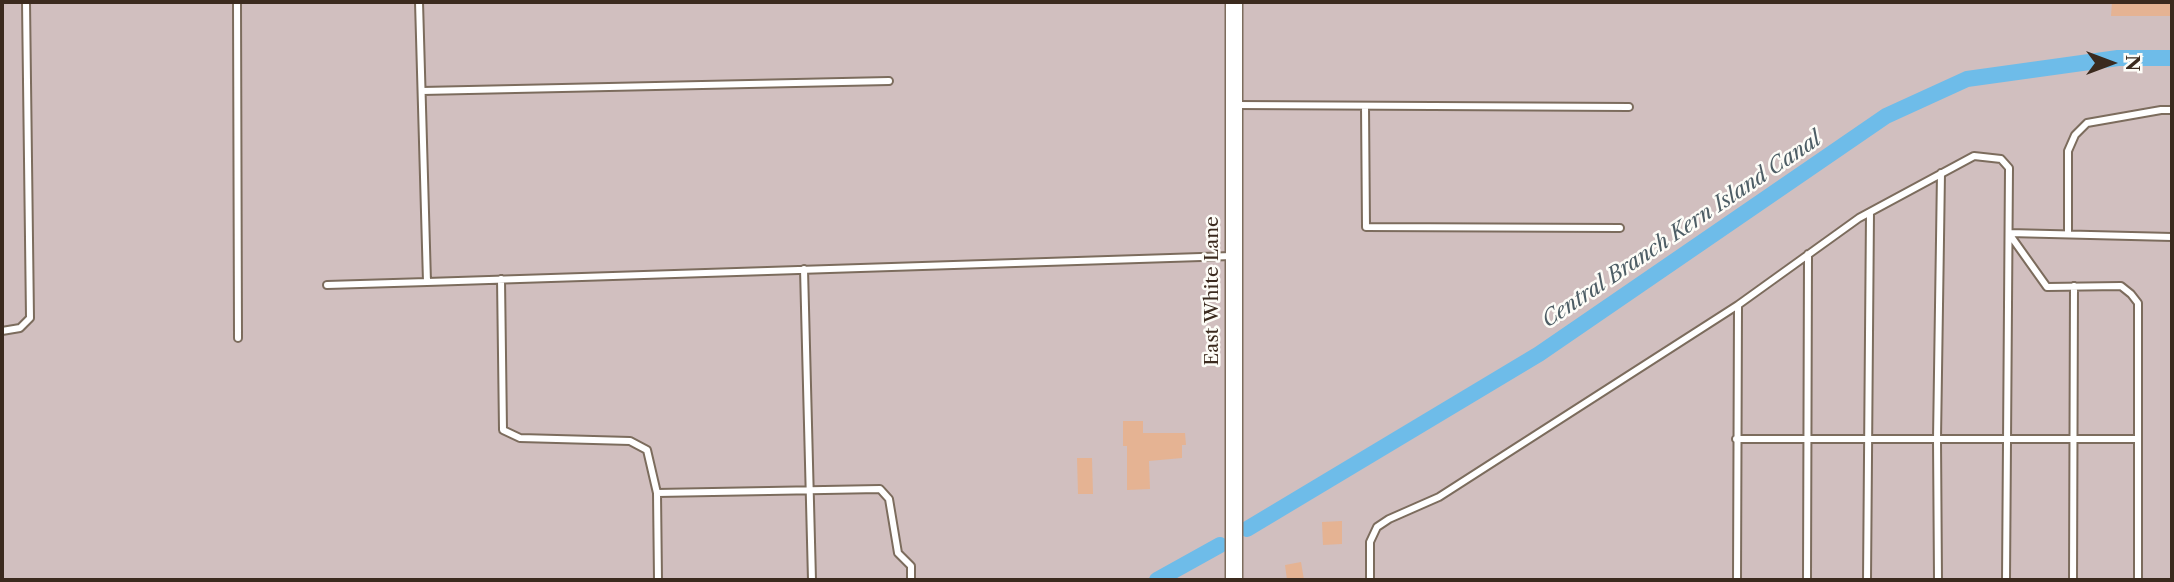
<!DOCTYPE html>
<html>
<head>
<meta charset="utf-8">
<style>
	body { margin:0 }
	#map { position:relative; width:2174px; height:582px; overflow:hidden; background:#f6e8d2; font-family:"Libre Caslon Text",serif }
	canvas { display:block }
	.frame { position:absolute; inset:0; border:4px solid #3b2a1e; pointer-events:none }
	.north { position:absolute; left:2076px; top:28px; width:70px; height:70px; -webkit-text-stroke:5px #fdfcf7; paint-order:stroke; rotate:90deg; font-size:19px; font-weight:700; line-height:28px; text-align:center; color:#3b2a1e }
	.north::after { content:''; display:block; margin:auto; width:24px; height:32px; background:#3b2a1e; clip-path:polygon(50% 0,100% 100%,50% 72%,0 100%) }
</style>
</head>
<body>
<div id="map">
<canvas width="2174" height="582"></canvas>
<div class="frame"></div>
<div class="north">N</div>
</div>
<script>
const g = document.querySelector('canvas').getContext('2d');
g.lineJoin = 'round';
function fill(path, color) { g.fillStyle = color; g.fill(path, 'evenodd'); }
const poly = rows => new Path2D(rows.map(r => 'M' + r).join(''));
function trace(path, color, width, dash) { g.strokeStyle = color; g.lineWidth = width; g.lineCap = dash ? 'butt' : 'round'; g.setLineDash(dash || []); g.stroke(path); }
function write(font, color, halo, rows, align = 'center') {
  g.font = font + ' "Libre Caslon Text",serif'; g.lineWidth = 5; g.setLineDash([]); g.textBaseline = 'middle'; g.strokeStyle = halo; g.fillStyle = color; for (const [text, x, y, turn = 0] of rows) {
    g.save(); g.translate(x, y); g.rotate((+turn || 0) * Math.PI / 180); g.textAlign = isNaN(turn) ? turn : align; if (halo) g.strokeText(text, 0, 0); g.fillText(text, 0, 0); g.restore();
  }
}
fill(poly([
	[2,2,2172,2,2172,580,2,580]
]), '#d1bfbf');
trace(poly([
	[1247,529,1539,354,1886,116,1967,79,2118,58,2172,58],
	[1157,580,1220,545]
]), '#6ebce9', 16);
fill(poly([
	[2112,2,2172,2,2172,16,2111,16],
	[1123,421,1143,421,1143,433,1185,433,1186,445,1182,445,1182,458,1149,461,1150,489,1127,490,1127,446,1123,446],
	[1077,458,1092,458,1093,494,1078,494],
	[1342,521,1342,544,1323,545,1322,522],
	[1301,562,1304,580,1287,580,1285,565]
]), '#e5b393');
const service = poly([
	[237,2,238,338],
	[419,2,427,282,1232,256],
	[422,91,889,81],
	[1236,105,1629,107],
	[1365,106,1366,227,1620,228],
	[2009,233,2172,237],
	[2068,234,2068,151,2075,135,2087,123,2161,110,2172,110],
	[2010,235,2047,287,2121,286,2131,294,2138,303,2138,580],
	[804,269,812,580],
	[501,279,503,430,520,438,630,441,647,450,657,493,658,580],
	[327,285,427,282],
	[2,331,20,328,30,318,26,2],
	[1736,439,2138,439],
	[657,493,880,489,889,499,898,553,911,566,911,580],
	[1370,580,1370,542,1377,527,1389,519,1439,497,1738,305],
	[1737,580,1738,305,1859,218,1974,156,2001,159,2009,168,2006,580],
	[1807,580,1808,254],
	[1867,580,1870,212],
	[1938,580,1937,439,1941,173],
	[2073,580,2074,286]
]);
const tertiary = poly([
	[1234,2,1234,580]
]);
trace(service, '#7c6c5d', 10);
trace(tertiary, '#7c6c5d', 19);
trace(service, '#fff', 6);
trace(tertiary, '#fff', 16);
write('19px', '#3b2a1e', '#fdfcf7', [
	["East White Lane",1213,291,-90]
]);
write('italic 21px', '#4d5d65', '#fdfcf7', [
	["Central Branch Kern Island Canal",1682,230,-34]
]);
</script>
</body>
</html>
